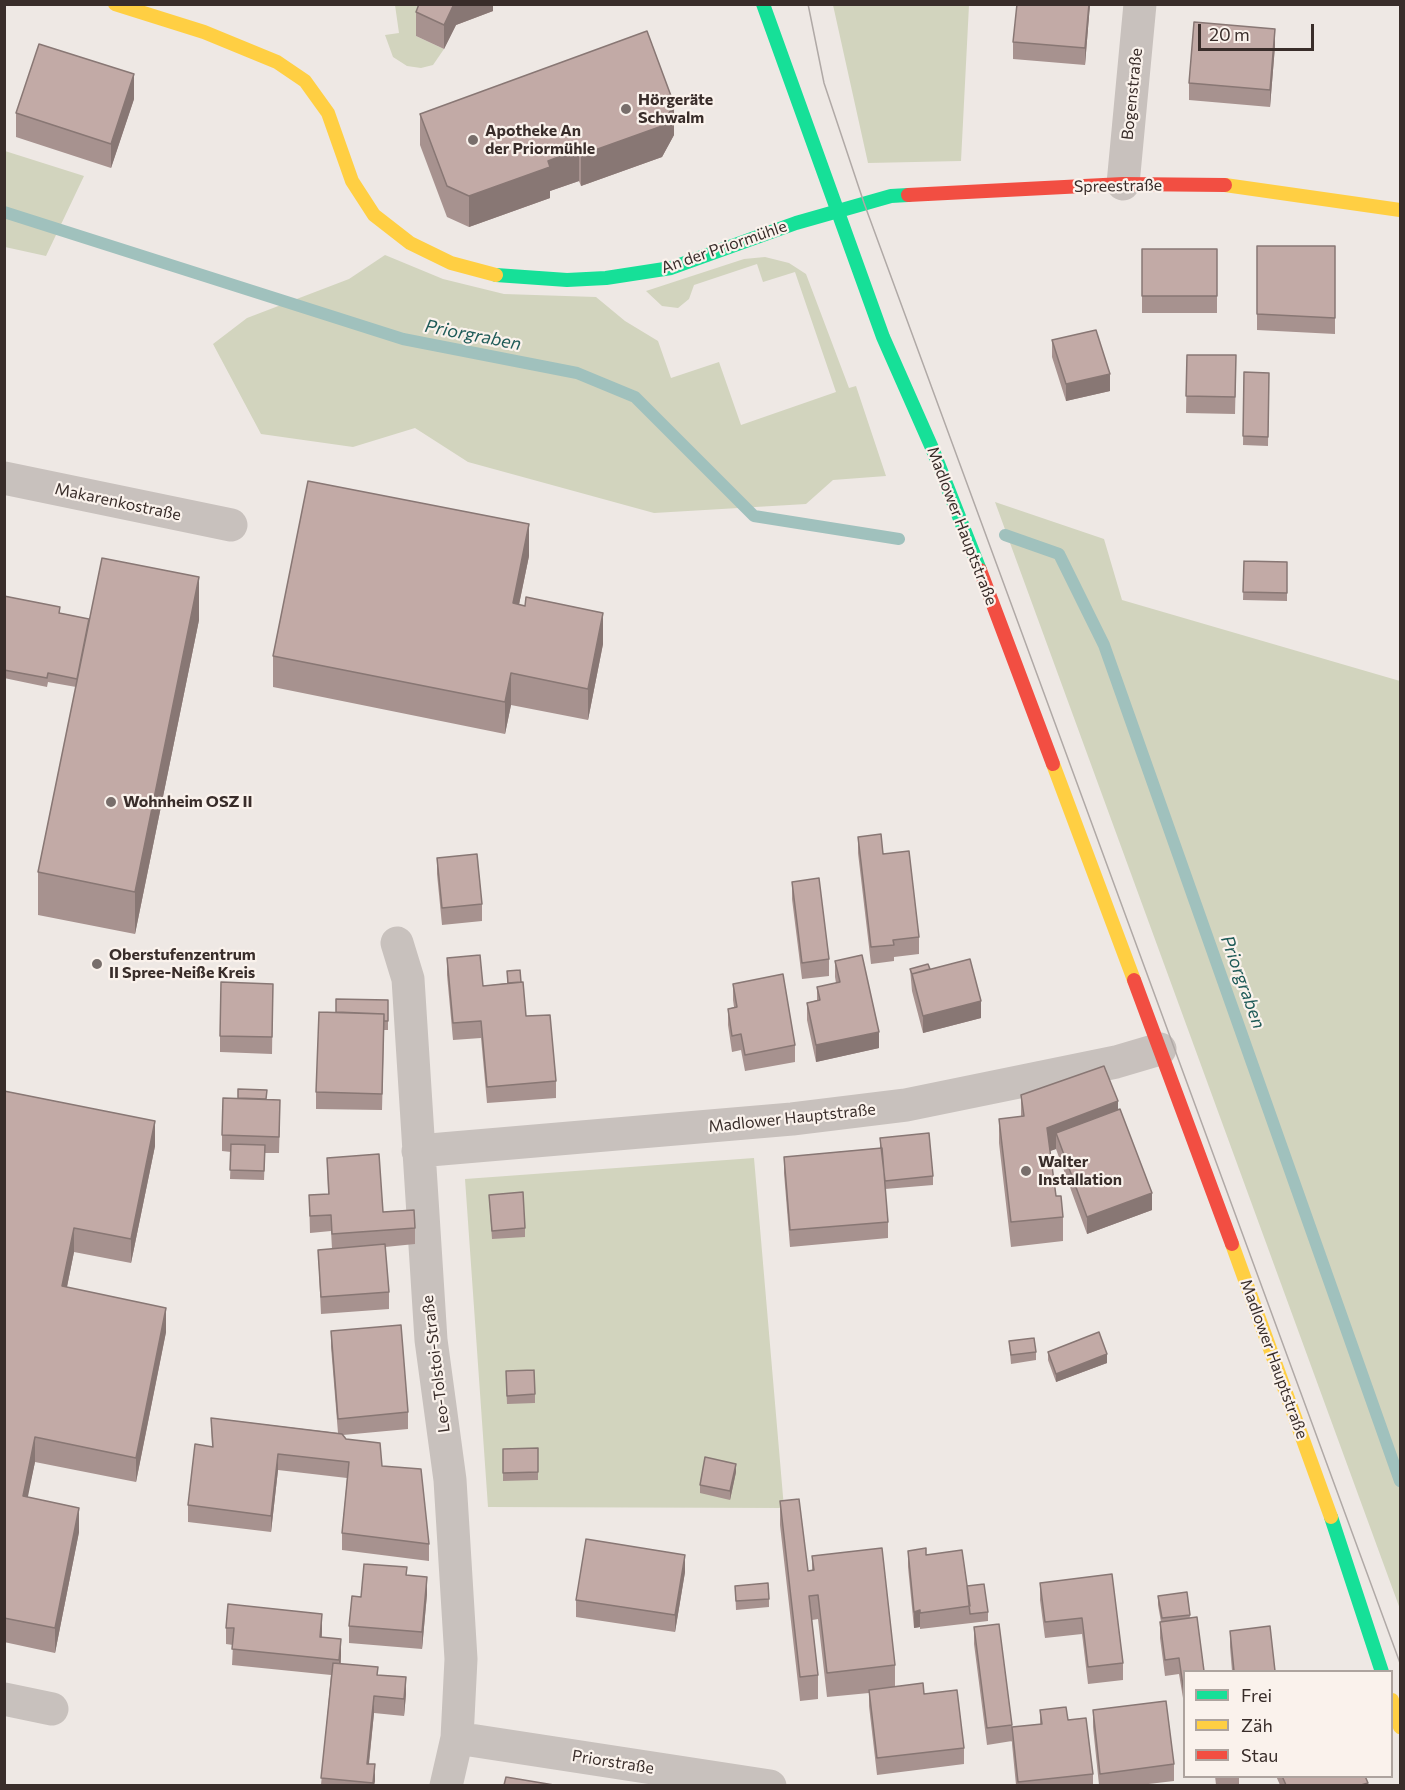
<!DOCTYPE html>
<html>
<head>
<meta charset="utf-8">
<style>
	body { margin:0 }
	#map { position:relative; width:1405px; height:1790px; overflow:hidden; background:#eee8e4; font-family:Commissioner,sans-serif }
	canvas { display:block }
	.frame { position:absolute; inset:0; border:6px solid #392d2a; pointer-events:none }
	.legend { position:absolute; left:1183px; top:1670px; width:210px; height:108px; box-sizing:border-box; background:#faf2ec; border:2px solid #ada39e; margin:0; padding:8px 10px; list-style:none; font-size:18px; color:#392d2a }
	.legend li { display:flex; align-items:center; gap:12px; height:30px }
	.legend b { width:30px; border:2px solid #ada39e }
	.scale { position:absolute; left:1198px; top:24px; width:116px; height:27px; box-sizing:border-box; border:3px solid #392d2a; border-top:0; padding-left:8px; font-size:18px; line-height:21px; white-space:nowrap; color:#392d2a; -webkit-text-stroke:4px #faf2ec; paint-order:stroke }
</style>
</head>
<body>
<div id="map">
<canvas width="1405" height="1790"></canvas>
<div class="frame"></div>
<ul class="legend">
<li><b style="height:8px;background:#16e098"></b>Frei</li>
<li><b style="height:8px;background:#ffcf43"></b>Zäh</li>
<li><b style="height:8px;background:#f24e42"></b>Stau</li>
</ul>
<div class="scale">20 m</div>
</div>
<script>
const g = document.querySelector('canvas').getContext('2d');
g.lineJoin = 'round';
function fill(path, color) { g.fillStyle = color; g.fill(path, 'evenodd'); }
const poly = rows => new Path2D(rows.map(r => 'M' + r).join(''));
function trace(path, color, width, dash) { g.strokeStyle = color; g.lineWidth = width; g.lineCap = dash ? 'butt' : 'round'; g.setLineDash(dash || []); g.stroke(path); }
function write(font, color, halo, rows, align = 'center') {
  g.font = font + ' Commissioner,sans-serif'; g.lineWidth = 4.5; g.setLineDash([]); g.textBaseline = 'middle'; g.strokeStyle = halo; g.fillStyle = color; for (const [text, x, y, turn = 0] of rows) {
    g.save(); g.translate(x, y); g.rotate((+turn || 0) * Math.PI / 180); g.textAlign = isNaN(turn) ? turn : align; if (halo) g.strokeText(text, 0, 0); g.fillText(text, 0, 0); g.restore();
  }
}
fill(poly([
	[395,5,426,5,416,36,444,49,433,65,421,68,407,66,393,57,385,35,399,33],
	[833,5,969,5,961,161,868,163],
	[5,151,84,176,46,256,5,247],
	[385,255,443,279,504,294,596,297,625,321,658,341,671,378,719,362,741,425,836,392,795,272,763,282,757,264,694,285,689,299,678,308,662,306,646,291,744,259,765,257,789,263,806,274,849,388,856,386,886,476,833,480,806,504,654,513,468,462,415,428,353,447,261,434,213,344,247,318,349,279],
	[995,502,1104,539,1122,600,1400,681,1400,1609],
	[754,1158,784,1508,488,1507,465,1179]
]), '#d2d4be');
trace(poly([
	[4,212,403,339,577,373,635,397,754,516,899,539],
	[1005,535,1059,554,1104,645,1400,1481]
]), '#a0c1bd', 12);
trace(poly([
	[1123,184,1140,4],
	[4,478,231,525],
	[397,943,408,979,431,1340,450,1480,461,1659,457,1738,446,1786],
	[418,1151,792,1119,906,1105,1116,1062,1160,1049],
	[4,1699,52,1709],
	[457,1738,770,1786]
]), '#c8c1bd', 33);
trace(poly([
	[763,4,883,337,932,448,980,570],
	[496,275,567,280,606,278,671,268,796,223,891,196,908,195],
	[1331,1517,1382,1672]
]), '#16e098', 14);
trace(poly([
	[115,4,204,32,277,62,305,81,328,113,352,181,374,215,410,243,451,263,496,275],
	[1225,185,1400,210],
	[1053,764,1134,980],
	[1232,1244,1331,1517],
	[1392,1700,1400,1727]
]), '#ffcf43', 14);
trace(poly([
	[908,195,1123,184,1225,185],
	[980,570,1053,764],
	[1134,980,1232,1244]
]), '#f24e42', 14);
trace(poly([
	[808,4,824,83,864,203,1400,1663]
]), '#b0a9a6', 1.5);
fill(poly([
	[493,4,493,11,456,25,444,49,416,36,416,12],
	[1090,4,1085,65,1013,59,1013,42],
	[1275,46,1270,107,1189,100,1189,83],
	[134,99,111,168,16,137,16,113],
	[420,114,674,135,662,157,581,186,579,181,550,191,550,198,469,227,447,217,420,145],
	[1257,246,1335,246,1335,334,1257,330],
	[1142,249,1217,249,1217,313,1142,313],
	[1052,340,1110,391,1066,401,1052,357],
	[1187,355,1236,372,1235,414,1186,413],
	[1244,372,1269,373,1268,446,1243,445],
	[529,556,519,604,603,644,588,720,511,705,505,734,273,687,273,656],
	[1244,561,1287,562,1287,601,1243,600],
	[4,596,60,613,89,619,199,620,135,934,38,915,38,872,76,687,48,682,47,687,4,678],
	[858,837,883,854,919,937,919,954,894,957,894,961,871,964,858,853],
	[437,858,482,904,482,921,442,925,437,874],
	[792,882,829,959,829,976,802,979,792,899],
	[447,958,483,986,507,983,507,971,521,982,526,1016,556,1081,556,1098,487,1103,481,1038,453,1040,447,975],
	[835,961,879,1048,816,1062,807,1020,807,1003,817,1000,817,987,836,983,835,977],
	[910,969,930,969,981,1018,923,1033,912,991],
	[273,984,272,1054,220,1052,220,1036],
	[733,984,795,1045,795,1062,745,1071,741,1050,732,1052,728,1025,728,1009,734,1007,733,1000],
	[388,1000,388,1030,384,1030,382,1110,316,1109,316,1092,336,1012],
	[4,1091,155,1146,131,1263,74,1252,67,1287,166,1332,136,1482,35,1462,27,1497,79,1532,55,1653,4,1642],
	[1021,1095,1118,1109,1152,1210,1087,1234,1056,1149,1050,1151,1056,1196,1063,1217,1063,1241,1011,1247,999,1143,999,1119,1021,1117],
	[267,1099,280,1116,279,1153,265,1153,264,1180,230,1179,231,1152,222,1151,222,1135],
	[880,1138,933,1176,933,1185,885,1189,888,1222,888,1238,790,1247,784,1173,784,1157,880,1148],
	[327,1158,383,1212,415,1228,415,1244,385,1247,389,1292,389,1309,321,1314,318,1250,332,1249,331,1231,310,1233,309,1195,328,1194],
	[489,1195,525,1228,525,1237,492,1239],
	[331,1331,408,1412,408,1429,343,1435,346,1439,382,1466,429,1544,429,1561,342,1550,342,1533,347,1478,278,1470,271,1532,188,1522,188,1505,212,1447,211,1418,338,1433,331,1347],
	[1009,1341,1036,1352,1036,1360,1011,1364],
	[1048,1352,1107,1363,1056,1382,1048,1360],
	[506,1379,535,1394,535,1403,507,1404],
	[538,1448,538,1480,503,1481,503,1449],
	[736,1472,730,1500,700,1493,700,1485],
	[780,1501,808,1571,812,1570,812,1556,895,1665,895,1686,924,1694,964,1748,964,1764,877,1775,869,1706,869,1693,827,1697,818,1619,812,1620,818,1675,818,1699,800,1701,780,1525],
	[908,1551,926,1555,967,1586,988,1612,988,1621,920,1629,920,1627,914,1628,908,1567],
	[685,1572,675,1632,576,1617,576,1600],
	[1112,1574,1123,1663,1123,1680,1088,1684,1082,1634,1045,1638,1040,1600,1040,1583],
	[407,1575,427,1594,422,1649,349,1643,349,1626,361,1597],
	[735,1586,769,1599,769,1607,736,1610],
	[1158,1596,1190,1615,1185,1671,1185,1710,1179,1674,1165,1676,1160,1638,1160,1622,1161,1622,1158,1605],
	[974,1627,1012,1725,1012,1741,987,1745,974,1644],
	[226,1628,322,1631,322,1637,341,1656,341,1664,378,1675,406,1694,404,1716,374,1713,369,1764,375,1781,374,1785,321,1785,331,1675,232,1665,233,1645,226,1644],
	[1230,1631,1275,1671,1232,1671,1230,1647],
	[1040,1710,1068,1720,1093,1774,1093,1785,1016,1785,1012,1744,1012,1727,1040,1724],
	[1093,1710,1174,1764,1174,1781,1140,1785,1099,1785,1093,1727],
	[1215,1776,1239,1776,1239,1785,1216,1785],
	[1276,1776,1365,1776,1368,1785,1280,1785]
]), '#a7928f');
fill(poly([
	[454,4,493,4,493,11,456,25,444,49,444,25],
	[1089,4,1090,4,1085,65,1085,48],
	[1275,29,1275,46,1270,107,1270,90],
	[134,74,134,99,111,168,111,144],
	[674,104,674,135,662,157,581,186,581,155],
	[579,149,579,181,550,191,550,198,469,227,469,196,548,161],
	[1110,374,1110,391,1066,401,1066,384],
	[529,524,529,556,513,634,513,603],
	[199,577,199,620,135,934,135,892],
	[603,613,603,644,588,720,588,689],
	[511,673,511,705,505,734,505,702],
	[981,1001,981,1018,923,1033,923,1016],
	[879,1032,879,1048,816,1062,816,1045],
	[1118,1101,1118,1125,1056,1133,1056,1149,1047,1152,1047,1128],
	[155,1121,155,1146,131,1263,131,1239],
	[1152,1193,1152,1210,1087,1234,1087,1217],
	[74,1228,74,1252,62,1311,62,1286],
	[166,1308,166,1332,136,1482,136,1458],
	[1107,1354,1107,1363,1056,1382,1056,1374],
	[35,1437,35,1462,23,1521,23,1496],
	[278,1454,278,1470,271,1532,271,1516],
	[736,1464,736,1472,730,1500,730,1491],
	[79,1508,79,1532,55,1653,55,1628],
	[685,1555,685,1572,675,1632,675,1615],
	[427,1577,427,1594,422,1649,422,1632],
	[920,1610,920,1627,914,1628,914,1612],
	[322,1614,322,1631,320,1654,320,1637],
	[341,1639,341,1656,339,1676,339,1660],
	[406,1677,406,1694,404,1716,404,1699],
	[374,1696,374,1713,367,1780,367,1764],
	[375,1764,375,1781,374,1785,373,1785]
]), '#887774');
const building = poly([
	[419,4,454,4,444,25,416,12,419,4],
	[1017,4,1089,4,1085,48,1013,42,1017,4],
	[1194,22,1275,29,1270,90,1189,83,1194,22],
	[647,31,674,104,662,126,581,155,579,149,548,161,550,167,469,196,447,186,420,114,647,31],
	[39,44,134,74,111,144,16,113,39,44],
	[1257,246,1335,246,1335,318,1257,314,1257,246],
	[1142,249,1217,249,1217,296,1142,296,1142,249],
	[1096,330,1110,374,1066,384,1052,340,1096,330],
	[1187,355,1236,355,1235,397,1186,396,1187,355],
	[1244,372,1269,373,1268,437,1243,436,1244,372],
	[308,481,529,524,513,603,525,606,526,597,603,613,588,689,511,673,505,702,273,656,308,481],
	[102,558,199,577,135,892,38,872,102,558],
	[1244,561,1287,562,1287,593,1243,592,1244,561],
	[4,596,60,607,59,613,89,619,77,679,48,673,47,678,4,670,4,596],
	[881,834,883,854,909,851,919,937,893,940,894,945,871,947,858,837,881,834],
	[477,854,482,904,442,908,437,858,477,854],
	[819,878,829,959,802,963,792,882,819,878],
	[480,955,483,986,523,982,526,1016,550,1015,556,1081,487,1087,481,1021,453,1023,447,958,480,955],
	[862,955,879,1032,816,1045,807,1003,820,1000,817,987,840,982,835,961,862,955],
	[970,959,981,1001,923,1016,912,974,970,959],
	[928,964,930,969,912,974,910,969,928,964],
	[520,970,521,982,508,983,507,971,520,970],
	[783,974,795,1045,745,1055,741,1034,732,1036,728,1009,737,1007,733,984,783,974],
	[221,982,273,984,272,1037,220,1036,221,982],
	[336,999,388,1000,388,1021,384,1021,384,1014,336,1012,336,999],
	[319,1012,384,1014,382,1094,316,1092,319,1012],
	[1104,1066,1118,1101,1047,1128,1056,1196,1061,1196,1063,1217,1011,1222,999,1119,1024,1116,1021,1095,1104,1066],
	[238,1089,267,1090,266,1099,238,1098,238,1089],
	[4,1091,155,1121,131,1239,74,1228,62,1286,166,1308,136,1458,35,1437,23,1496,79,1508,55,1628,4,1618,4,1091],
	[223,1098,280,1100,279,1137,222,1135,223,1098],
	[1120,1109,1152,1193,1087,1217,1056,1133,1120,1109],
	[929,1133,933,1176,885,1181,880,1138,929,1133],
	[231,1144,265,1145,264,1171,230,1170,231,1144],
	[882,1148,888,1222,790,1230,784,1157,882,1148],
	[379,1154,383,1212,414,1210,415,1228,332,1234,331,1215,310,1216,309,1195,329,1194,327,1158,379,1154],
	[523,1192,525,1228,492,1231,489,1195,523,1192],
	[385,1244,389,1292,321,1297,318,1250,385,1244],
	[401,1325,408,1412,338,1419,331,1331,401,1325],
	[1099,1332,1107,1354,1056,1374,1048,1352,1099,1332],
	[1034,1338,1036,1352,1011,1355,1009,1341,1034,1338],
	[534,1370,535,1394,507,1396,506,1371,534,1370],
	[211,1418,342,1434,346,1439,380,1443,382,1466,421,1469,429,1544,342,1533,349,1462,278,1454,271,1516,188,1505,195,1444,213,1447,211,1418],
	[538,1448,538,1472,503,1473,503,1449,538,1448],
	[705,1457,736,1464,730,1491,700,1485,705,1457],
	[799,1499,808,1571,814,1570,812,1556,882,1548,895,1665,827,1673,818,1595,809,1596,818,1675,800,1677,780,1501,799,1499],
	[586,1539,685,1555,675,1615,576,1600,586,1539],
	[926,1548,926,1555,962,1550,970,1606,920,1613,920,1610,914,1612,908,1551,926,1548],
	[364,1564,407,1567,406,1575,427,1577,422,1632,349,1626,352,1596,361,1597,364,1564],
	[1112,1574,1123,1663,1088,1667,1082,1618,1045,1622,1040,1583,1112,1574],
	[768,1583,769,1599,736,1601,735,1586,768,1583],
	[984,1584,988,1612,970,1614,967,1586,984,1584],
	[1187,1592,1190,1615,1162,1618,1158,1596,1187,1592],
	[228,1604,322,1614,320,1637,341,1639,339,1660,232,1649,234,1628,226,1628,228,1604],
	[1197,1617,1204,1671,1185,1671,1184,1693,1179,1658,1165,1660,1160,1622,1197,1617],
	[999,1624,1012,1725,987,1728,974,1627,999,1624],
	[1270,1626,1275,1671,1234,1671,1230,1631,1270,1626],
	[333,1663,378,1667,377,1675,406,1677,404,1699,374,1696,367,1764,375,1764,373,1783,321,1778,333,1663],
	[923,1683,924,1694,957,1690,964,1748,877,1758,869,1690,923,1683],
	[1166,1701,1174,1764,1100,1774,1093,1710,1166,1701],
	[1066,1707,1068,1720,1086,1718,1093,1774,1018,1782,1012,1727,1042,1724,1040,1710,1066,1707],
	[1282,1776,1365,1776,1368,1783,1361,1785,1286,1785,1282,1776],
	[506,1777,554,1785,504,1785,506,1777]
]);
fill(building, '#c2aaa6');
trace(building, '#887774', 1.5);
for (const [x, y, r, color] of [
	[626,109,6,"#786e6b"],
	[473,140,6,"#786e6b"],
	[111,802,6,"#786e6b"],
	[97,964,6,"#786e6b"],
	[1026,1171,6,"#786e6b"]
]) { const dot = new Path2D(); dot.arc(x, y, r, 0, 2 * Math.PI); g.fillStyle = color; g.fill(dot); trace(dot, '#faf2ec', 2); }
write('16px', '#392d2a', '#faf2ec', [
	["Bogenstraße",1132,94,-84],
	["Spreestraße",1118,186,-1],
	["An der Priormühle",724,247,-19],
	["Makarenkostraße",118,502,12],
	["Madlower Hauptstraße",962,526,69],
	["Madlower Hauptstraße",792,1118,-6],
	["Madlower Hauptstraße",1274,1359,70],
	["Leo-Tolstoi-Straße",436,1364,-97],
	["Priorstraße",613,1762,9]
]);
write('bold 16px', '#392d2a', '#faf2ec', [
	["Hörgeräte",638,100],
	["Schwalm",638,118],
	["Apotheke An",485,131],
	["der Priormühle",485,149],
	["Wohnheim OSZ II",123,802],
	["Oberstufenzentrum",109,955],
	["II Spree-Neiße Kreis",109,973],
	["Walter",1038,1162],
	["Installation",1038,1180]
], 'left');
write('italic 18px', '#1f5b58', '#faf2ec', [
	["Priorgraben",473,335,11],
	["Priorgraben",1243,982,70]
]);
</script>
</body>
</html>
